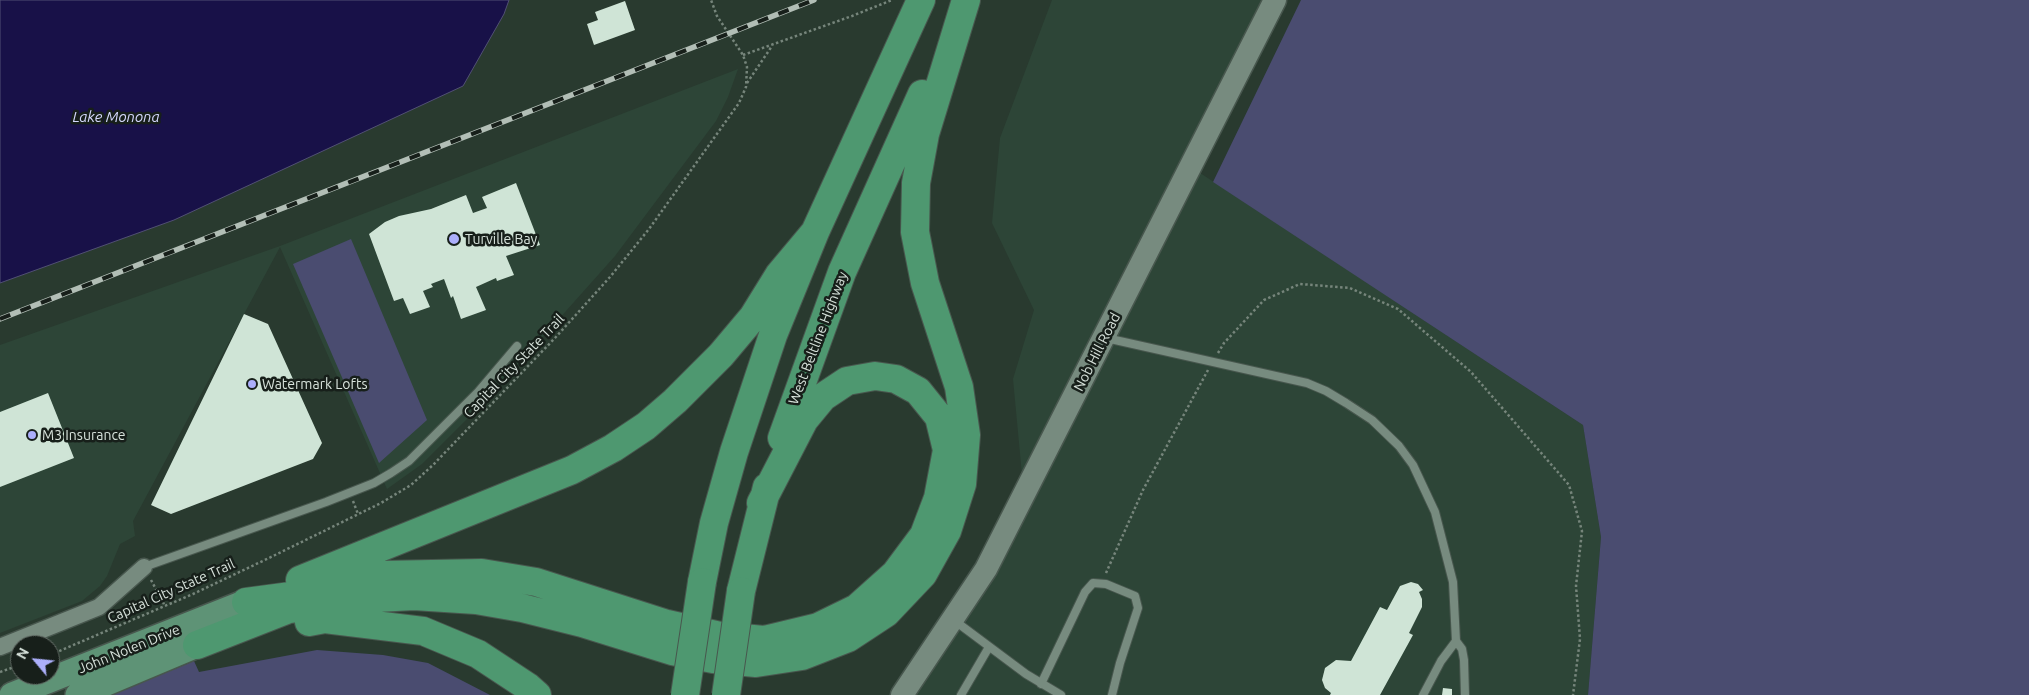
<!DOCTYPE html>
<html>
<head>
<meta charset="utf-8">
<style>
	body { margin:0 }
	#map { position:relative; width:2029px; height:695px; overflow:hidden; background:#293a2f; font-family:Ubuntu,sans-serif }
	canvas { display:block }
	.north { position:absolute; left:10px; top:635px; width:50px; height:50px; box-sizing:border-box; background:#171f1a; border:1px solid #646d67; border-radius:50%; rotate:298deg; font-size:14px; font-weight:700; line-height:20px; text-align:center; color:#d7e2db }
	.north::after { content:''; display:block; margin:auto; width:18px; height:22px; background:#acaffb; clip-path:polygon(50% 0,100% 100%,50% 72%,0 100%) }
</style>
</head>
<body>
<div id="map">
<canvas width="2029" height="695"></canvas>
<div class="north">N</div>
</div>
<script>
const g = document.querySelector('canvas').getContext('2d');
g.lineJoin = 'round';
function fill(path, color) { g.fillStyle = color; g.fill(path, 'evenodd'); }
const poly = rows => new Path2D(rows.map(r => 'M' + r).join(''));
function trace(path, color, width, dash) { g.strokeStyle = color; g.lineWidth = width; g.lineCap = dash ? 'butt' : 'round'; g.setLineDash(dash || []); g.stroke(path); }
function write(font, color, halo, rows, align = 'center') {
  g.font = font + ' Ubuntu,sans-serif'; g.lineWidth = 5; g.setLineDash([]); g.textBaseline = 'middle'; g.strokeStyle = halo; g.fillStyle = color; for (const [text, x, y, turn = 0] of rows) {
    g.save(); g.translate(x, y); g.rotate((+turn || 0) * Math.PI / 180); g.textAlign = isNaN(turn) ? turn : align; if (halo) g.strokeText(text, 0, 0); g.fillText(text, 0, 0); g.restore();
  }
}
fill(poly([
	[1052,0,1275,0,1191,167,1583,425,1601,537,1588,695,902,695,1024,496,1013,379,1034,310,992,223,1000,138],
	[738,69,728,97,716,121,615,256,492,394,422,464,387,489,280,247,133,521,135,536,120,544,107,576,100,586,82,601,0,633,0,345,280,246]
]), '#2d4537');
fill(poly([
	[1301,0,2029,0,2029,695,1588,695,1601,537,1583,425,1213,182],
	[351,239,427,420,379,463,293,264],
	[317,650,383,655,428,663,490,695,110,695,194,661,199,672]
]), '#4a4c70');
const water = poly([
	[0,0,509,0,504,14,463,86,174,220,0,283,0,0]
]);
fill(water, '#181148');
trace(water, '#515074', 1);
fill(poly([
	[625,1,635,30,594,45,587,24,598,20,595,12],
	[516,183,540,245,506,256,514,275,497,281,496,278,476,287,486,310,461,319,453,296,451,298,444,279,431,284,433,287,423,291,430,307,410,314,403,298,394,301,369,234,385,222,399,216,431,209,466,195,473,213,487,208,482,197],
	[244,314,268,324,322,443,313,459,171,514,151,505],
	[48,393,74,458,0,487,0,412],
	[1411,582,1418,584,1423,590,1419,592,1422,599,1422,607,1409,633,1413,635,1380,695,1330,695,1331,693,1325,688,1322,680,1325,668,1336,660,1351,661,1380,607,1387,610,1400,586],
	[1443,688,1452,689,1452,695,1442,695]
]), '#cfe4d6');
const lane = poly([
	[1106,338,1307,383,1326,391,1346,403,1372,420,1399,446,1413,465,1435,512,1453,582,1456,641,1462,649,1464,660,1465,695],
	[144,567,326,502,374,483,391,473,409,461,478,392,517,346],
	[955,621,1026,674,1061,695],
	[1041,684,1085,592,1093,583,1106,584,1135,596,1138,608,1120,663,1112,695],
	[961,695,989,647],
	[1423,695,1441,661,1456,641]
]);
const street = poly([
	[0,647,99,607,144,567]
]);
const secondary = poly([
	[902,695,986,569,1275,0]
]);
const primary = poly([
	[12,695,246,602],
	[78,695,197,645]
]);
const highway = poly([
	[782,438,842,272,922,94],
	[300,580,572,470,613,448,646,426,675,401,721,355,753,317,779,275,815,232],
	[702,582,714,523,734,452,773,335,815,232,921,0],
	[741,591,767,487],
	[246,602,291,596,382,575,482,573,536,582,667,624,720,636,764,640,818,627,857,608,895,574,924,535,938,498,947,450,939,417,918,391,896,379,875,376,847,381,823,397,804,420,761,503],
	[309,622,325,619,423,631,478,654,528,687,537,695],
	[197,645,289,609,376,598,414,596,476,600,522,608,582,623,672,651,713,659,756,663,802,656,848,638,886,613,923,574,947,531,962,484,966,435,959,387,925,283,915,232,916,183,925,134,966,0]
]);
trace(lane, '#48574e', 10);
trace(street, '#48574e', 19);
trace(secondary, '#48574e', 25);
trace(primary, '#48574e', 28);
trace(highway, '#48574e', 30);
trace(poly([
	[743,55,852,16,892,0],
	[747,83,772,46],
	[1218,353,1224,343,1264,300,1300,284,1350,288,1398,309,1471,372,1569,485,1582,531,1576,586,1580,639,1573,695],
	[353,501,358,514],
	[1106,573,1143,490,1208,370],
	[151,580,165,606],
	[50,655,193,594,269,558,381,503,411,485,433,465,555,338,610,277,649,229,739,103,746,87,747,67,743,55,717,16,711,0],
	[0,672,20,665]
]), '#76857b', 2.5, [2.5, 2.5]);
trace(lane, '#778b7f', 8);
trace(street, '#778b7f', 16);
trace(secondary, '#778b7f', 22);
trace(primary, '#5e9376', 25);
trace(highway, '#4e9870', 28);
const rail = poly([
	[0,319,814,0]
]);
trace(rail, '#b2beb6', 5.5);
trace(rail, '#171f1a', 4, [11]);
const highwayBridge = poly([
	[685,695,702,582],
	[726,695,741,591]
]);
trace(highwayBridge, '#48574e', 30, []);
trace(highwayBridge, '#4e9870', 28);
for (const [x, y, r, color] of [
	[454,239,6,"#acaffb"],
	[252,384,5,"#acaffb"],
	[32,435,5,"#acaffb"]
]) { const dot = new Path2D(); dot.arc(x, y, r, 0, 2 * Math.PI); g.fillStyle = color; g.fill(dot); trace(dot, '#171f1a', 2); }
write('14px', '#d7e2db', '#171f1a', [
	["Turville Bay",465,239],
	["Watermark Lofts",262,384],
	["M3 Insurance",42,435]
], 'left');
write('14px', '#d7e2db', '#171f1a', [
	["West Beltline Highway",818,338,-69],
	["Nob Hill Road",1097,352,-63],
	["Capital City State Trail",514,366,-46],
	["Capital City State Trail",171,591,-24],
	["John Nolen Drive",129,649,-22]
]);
write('italic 15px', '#d4d7fc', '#171f1a', [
	["Lake Monona",116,117]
]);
</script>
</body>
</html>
